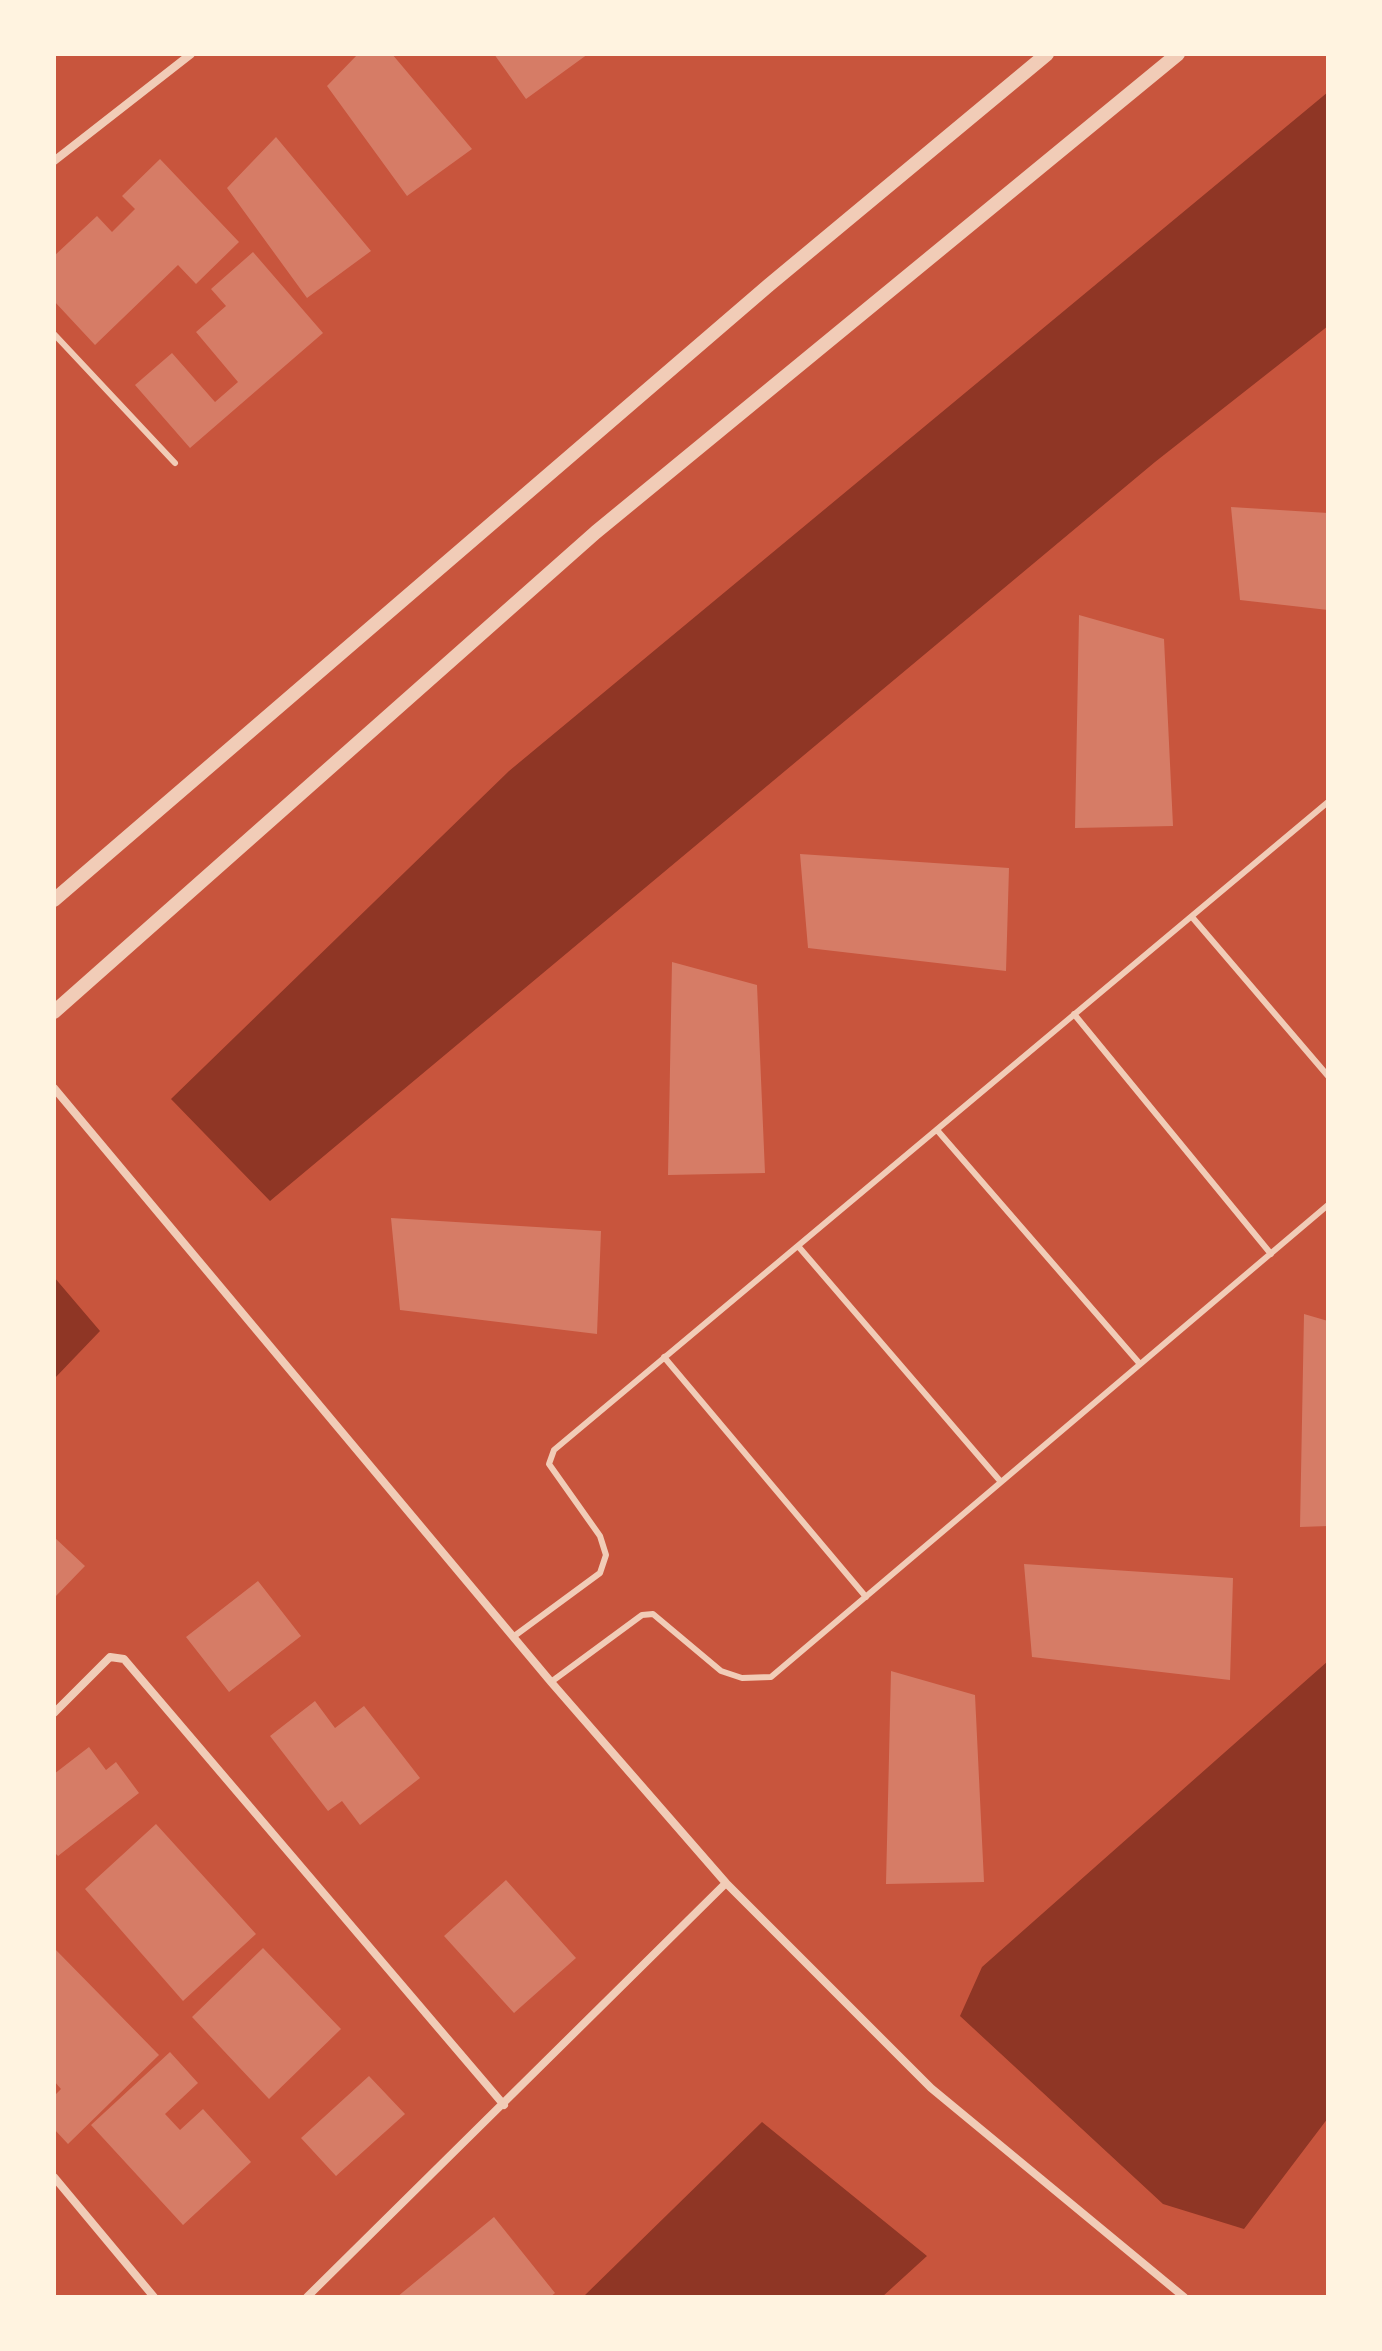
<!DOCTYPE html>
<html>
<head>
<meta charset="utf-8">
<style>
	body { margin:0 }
	#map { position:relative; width:1382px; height:2351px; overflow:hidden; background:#c8553d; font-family:"Fira Sans",sans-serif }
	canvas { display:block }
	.frame { position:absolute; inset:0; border:56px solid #fff3e0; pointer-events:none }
</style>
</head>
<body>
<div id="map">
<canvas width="1382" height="2351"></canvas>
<div class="frame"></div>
</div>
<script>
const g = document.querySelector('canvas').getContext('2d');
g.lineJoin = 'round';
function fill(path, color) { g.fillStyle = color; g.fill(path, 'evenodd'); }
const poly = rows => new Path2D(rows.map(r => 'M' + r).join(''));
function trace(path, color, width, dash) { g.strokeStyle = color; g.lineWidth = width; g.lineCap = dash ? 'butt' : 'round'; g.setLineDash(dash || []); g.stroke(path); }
fill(poly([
	[1328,92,1328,326,1155,462,270,1201,171,1099,509,771],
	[54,1277,100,1331,54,1379],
	[1328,1661,1328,2118,1244,2229,1163,2204,960,2016,982,1967],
	[762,2122,927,2256,882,2297,583,2297]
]), '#8f3625');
fill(poly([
	[358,54,392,54,472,149,407,196,327,86],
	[494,54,588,54,526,99],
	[276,137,371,251,307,298,227,188],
	[160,159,239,242,196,284,178,265,95,345,54,301,54,256,97,216,112,232,135,209,122,196],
	[253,252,323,333,190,448,135,385,172,353,215,402,238,382,196,332,226,306,211,289],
	[1231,507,1328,513,1328,610,1240,600],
	[1079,615,1164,639,1173,826,1075,828],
	[800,854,1009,868,1006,971,808,948],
	[672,962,757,985,765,1173,668,1175],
	[391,1218,601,1231,597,1334,400,1310],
	[1304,1314,1328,1321,1328,1526,1300,1527],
	[54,1537,85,1566,54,1598],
	[1024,1564,1233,1578,1230,1680,1032,1657],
	[258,1581,301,1636,229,1692,186,1637],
	[891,1671,975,1695,984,1882,886,1884],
	[315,1701,335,1728,364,1706,420,1778,360,1825,342,1801,328,1811,270,1736],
	[89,1747,106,1770,116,1762,139,1793,58,1856,54,1852,54,1774],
	[156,1824,256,1934,183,2001,85,1889],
	[506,1880,576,1958,514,2013,444,1936],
	[54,1948,159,2055,68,2144,54,2129,54,2096,61,2089,54,2081],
	[263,1948,341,2029,269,2099,192,2017],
	[170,2052,198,2083,165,2114,180,2130,203,2109,251,2162,183,2225,91,2125],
	[369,2076,405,2114,336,2176,301,2138],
	[494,2217,555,2293,550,2297,397,2297]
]), '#d67c66');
trace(poly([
	[54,334,175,463],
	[1192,917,1328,1076],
	[1074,1014,1271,1254],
	[937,1130,1140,1364],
	[798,1246,1001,1482],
	[664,1357,866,1597],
	[513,1637,600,1573,606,1555,600,1536,549,1464,554,1450,1328,802],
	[551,1682,642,1615,653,1614,721,1671,742,1678,771,1677,1328,1205]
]), '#f1ccb7', 6);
trace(poly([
	[54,161,191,54],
	[54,1088,551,1682,726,1883,931,2088,1184,2297],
	[54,1713,110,1657,124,1659,504,2105],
	[54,2177,154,2297],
	[307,2297,726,1883]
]), '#f1ccb7', 8);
trace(poly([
	[54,900,769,285,1047,54],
	[54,1012,596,532,1178,54]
]), '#f1ccb7', 14);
</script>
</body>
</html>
